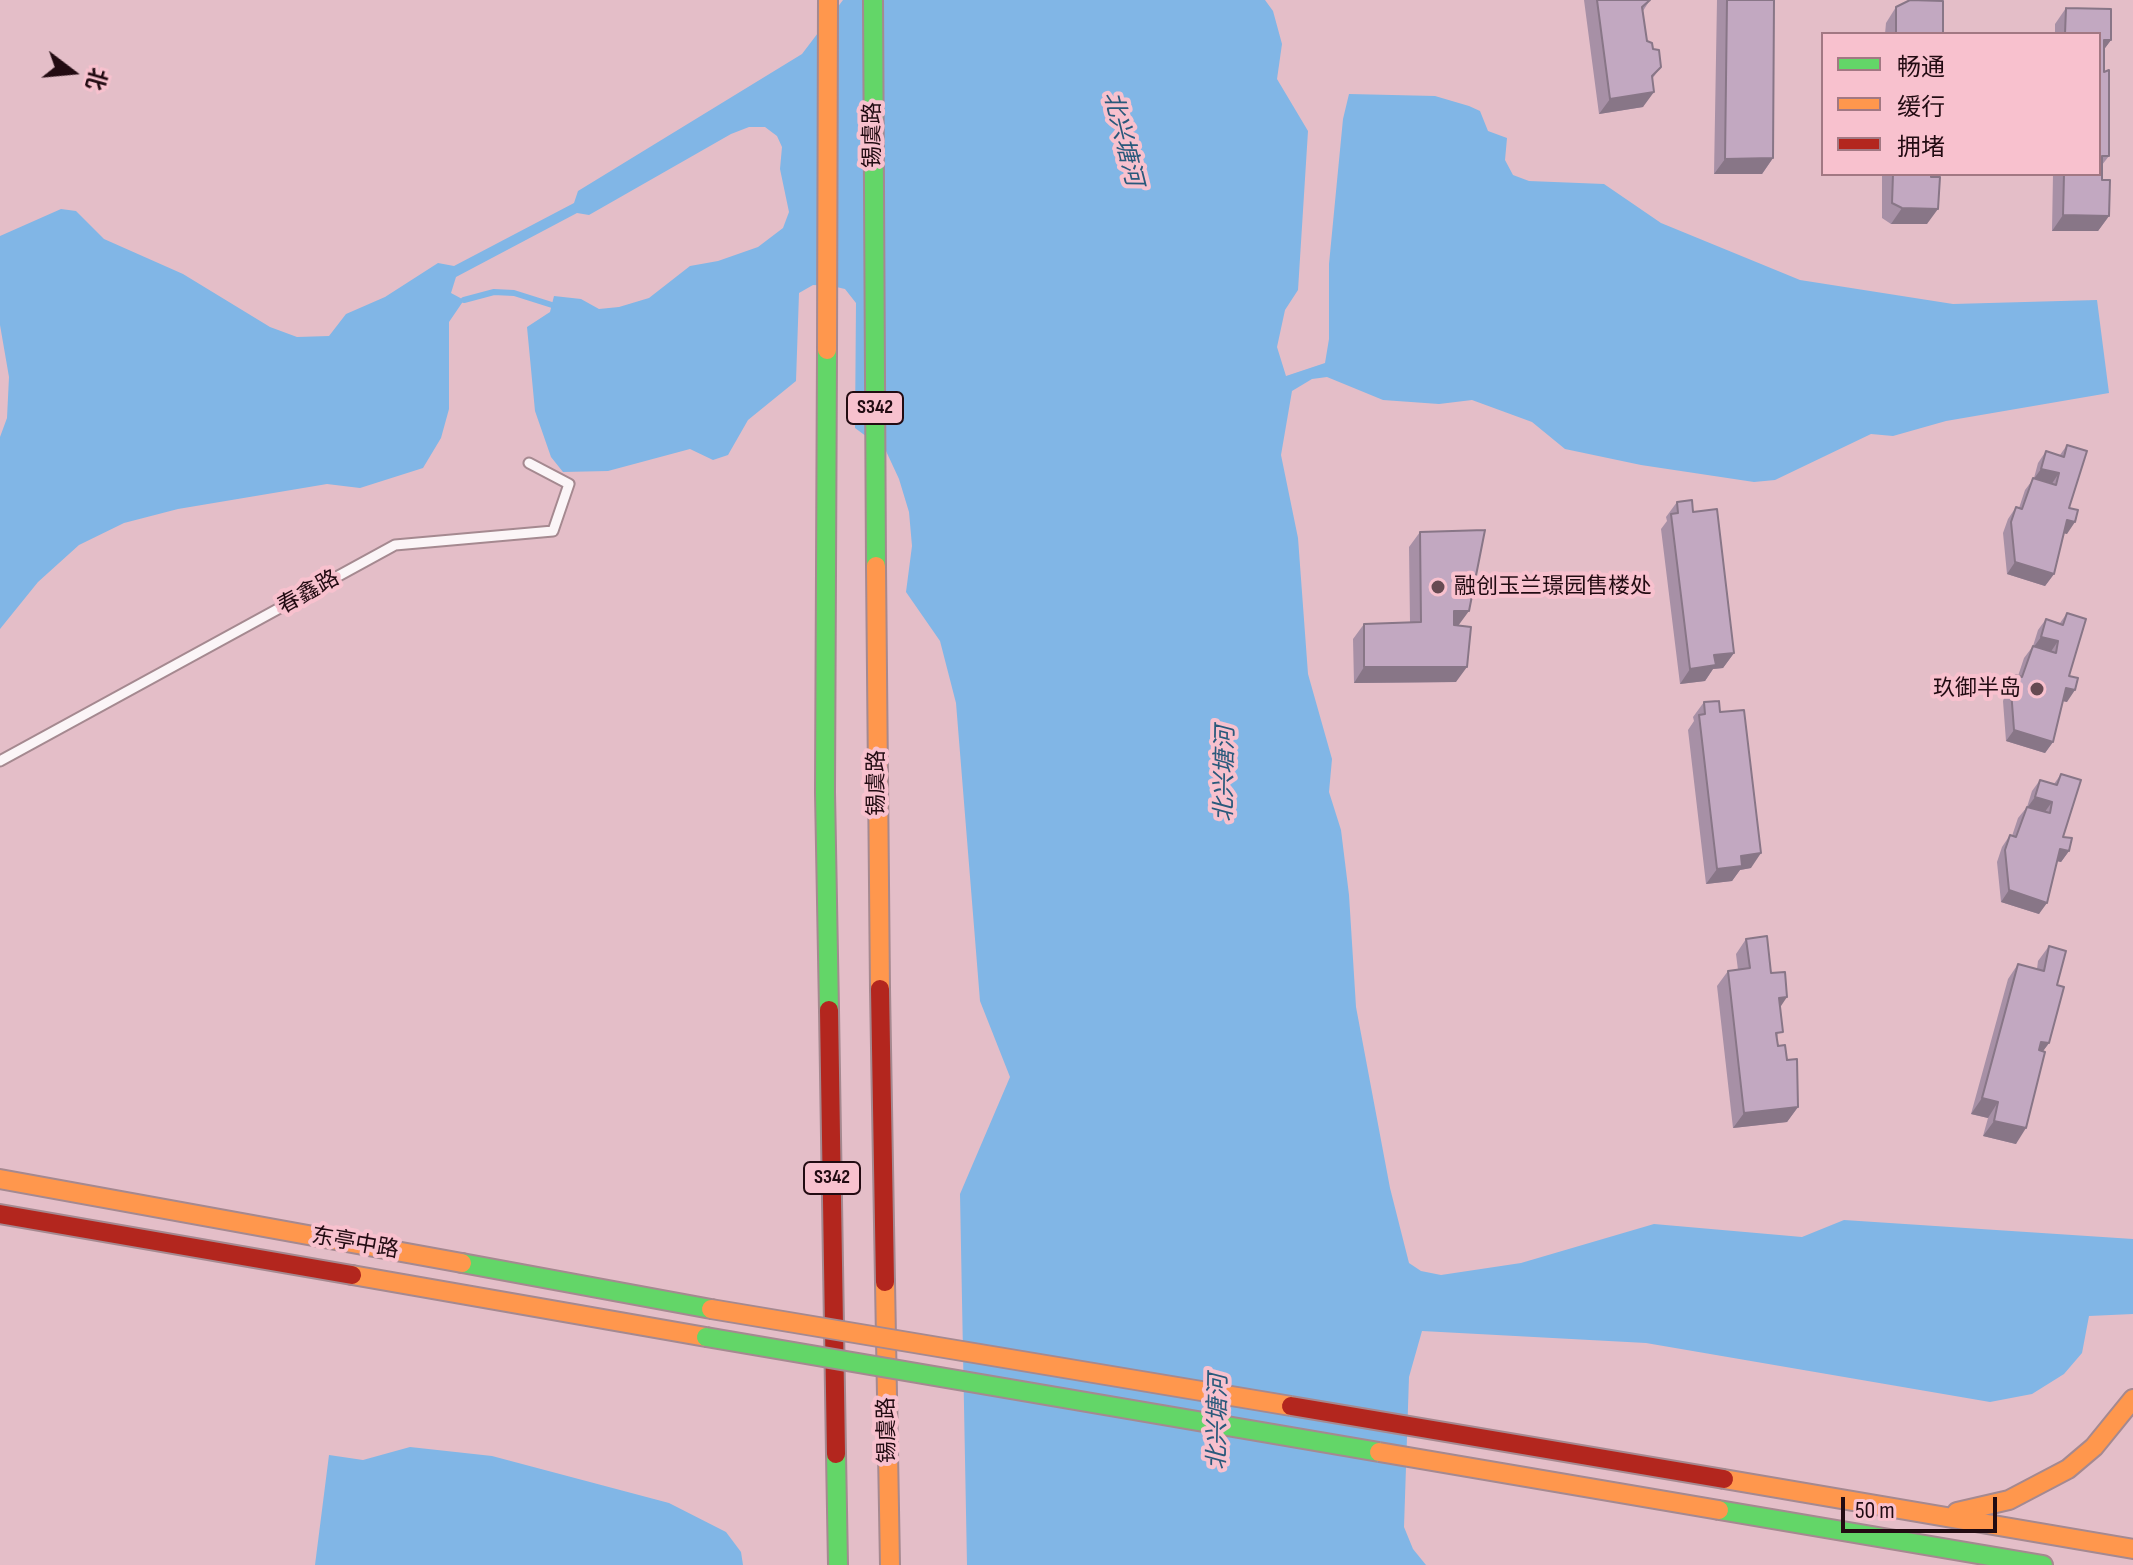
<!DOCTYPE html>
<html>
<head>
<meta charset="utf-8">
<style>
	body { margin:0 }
	#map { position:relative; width:2133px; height:1565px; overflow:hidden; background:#e4bec8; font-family:"Sofia Sans Condensed","Noto Sans SC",sans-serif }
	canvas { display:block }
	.legend { position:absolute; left:1821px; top:32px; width:280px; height:144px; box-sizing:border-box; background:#f8c1ce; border:2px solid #a27883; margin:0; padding:10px 14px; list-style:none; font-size:24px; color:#220b12 }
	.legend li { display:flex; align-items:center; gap:16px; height:40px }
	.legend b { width:40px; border:2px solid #a27883 }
	.north { position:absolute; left:32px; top:32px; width:80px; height:80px; -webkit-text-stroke:6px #f8c1ce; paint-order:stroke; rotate:106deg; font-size:22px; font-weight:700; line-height:32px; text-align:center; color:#220b12 }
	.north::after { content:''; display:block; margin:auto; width:28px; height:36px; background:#220b12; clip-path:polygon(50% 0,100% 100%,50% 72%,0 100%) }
	.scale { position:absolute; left:1841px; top:1497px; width:156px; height:36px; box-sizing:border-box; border:4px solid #220b12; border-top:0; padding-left:10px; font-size:24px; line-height:28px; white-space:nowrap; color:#220b12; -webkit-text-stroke:6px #f8c1ce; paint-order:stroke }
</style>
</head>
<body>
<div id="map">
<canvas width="2133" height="1565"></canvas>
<ul class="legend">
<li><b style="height:10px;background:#63d668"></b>畅通</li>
<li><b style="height:10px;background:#ff974d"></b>缓行</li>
<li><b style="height:10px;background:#b3261e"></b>拥堵</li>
</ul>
<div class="north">北</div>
<div class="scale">50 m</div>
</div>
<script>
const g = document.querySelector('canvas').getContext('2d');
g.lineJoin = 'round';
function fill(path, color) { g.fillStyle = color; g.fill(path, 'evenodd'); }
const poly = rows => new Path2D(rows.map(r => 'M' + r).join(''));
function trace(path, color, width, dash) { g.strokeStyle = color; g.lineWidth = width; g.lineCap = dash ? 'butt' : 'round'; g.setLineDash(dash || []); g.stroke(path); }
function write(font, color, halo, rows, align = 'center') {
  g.font = font + ' "Sofia Sans Condensed","Noto Sans SC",sans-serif'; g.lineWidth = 8; g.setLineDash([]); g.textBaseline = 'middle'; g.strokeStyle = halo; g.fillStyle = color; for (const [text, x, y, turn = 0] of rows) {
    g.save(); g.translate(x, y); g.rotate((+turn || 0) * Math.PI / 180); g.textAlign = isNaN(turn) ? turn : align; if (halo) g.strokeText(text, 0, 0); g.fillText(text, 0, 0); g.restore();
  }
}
fill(poly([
	[843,0,1265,0,1273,11,1282,44,1277,79,1308,131,1298,290,1285,310,1277,347,1286,376,1325,363,1329,339,1329,264,1343,119,1349,94,1435,96,1469,106,1480,111,1488,131,1507,138,1505,160,1513,175,1529,181,1604,184,1661,223,1800,280,1953,304,2097,300,2109,393,1946,421,1893,436,1871,434,1775,480,1754,482,1641,465,1565,449,1532,422,1472,400,1439,404,1383,400,1327,377,1312,379,1292,391,1281,455,1298,538,1308,674,1332,759,1329,792,1341,830,1349,895,1356,1007,1390,1188,1409,1263,1421,1271,1441,1275,1521,1263,1654,1224,1802,1237,1844,1220,2133,1239,2133,1314,2089,1316,2082,1353,2064,1374,2032,1394,1990,1402,1646,1343,1422,1331,1409,1377,1404,1527,1413,1549,1426,1565,967,1565,960,1194,1010,1077,980,1001,956,703,940,641,906,592,912,546,909,512,899,479,886,451,855,428,856,303,845,289,832,286,813,285,799,293,796,381,748,420,728,455,713,460,690,449,608,471,563,472,551,457,535,411,527,327,550,312,554,296,581,299,599,309,619,307,649,298,690,266,718,261,758,247,783,228,789,212,780,169,782,147,777,136,765,127,749,127,731,134,589,215,577,213,456,277,451,293,464,300,449,322,449,409,441,438,423,468,360,488,327,484,178,509,124,523,79,545,38,582,0,629,0,437,7,418,9,377,0,325,0,236,61,209,76,211,104,239,183,274,270,327,297,337,329,336,346,314,385,297,438,263,454,266,574,203,578,191,802,54],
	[410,1447,492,1456,669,1503,726,1532,741,1552,743,1565,315,1565,329,1455,363,1460]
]), '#81b6e6');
trace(poly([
	[464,300,494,292,514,293,552,305]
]), '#81b6e6', 6);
const lane = poly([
	[0,761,395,545,553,531,569,484,529,463]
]);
const fast = poly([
	[873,0,876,566],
	[827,350,825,792,829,1010],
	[462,1263,711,1309],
	[836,1454,838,1565],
	[1719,1510,2043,1565]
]);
const slow = poly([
	[827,350,828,0],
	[876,566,880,989],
	[0,1179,462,1263],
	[352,1275,706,1337],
	[885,1282,890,1565],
	[1724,1479,2133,1549],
	[1957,1512,2009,1500,2068,1469,2094,1447,2133,1399]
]);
const jam = poly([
	[880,989,885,1282],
	[829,1010,836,1454],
	[0,1214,352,1275]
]);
trace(lane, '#a58990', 13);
trace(fast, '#a58990', 22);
trace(slow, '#a58990', 22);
trace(jam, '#a58990', 22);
trace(lane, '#fbf5f7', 9);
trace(fast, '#63d668', 18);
trace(slow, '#ff974d', 18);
trace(jam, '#b3261e', 18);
const fastBridge = poly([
	[706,1337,1379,1452]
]);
const slowBridge = poly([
	[711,1309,1291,1406],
	[1379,1452,1719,1510]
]);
const jamBridge = poly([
	[1291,1406,1724,1479]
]);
trace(fastBridge, '#a58990', 22, []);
trace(slowBridge, '#a58990', 22, []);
trace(jamBridge, '#a58990', 22, []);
trace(fastBridge, '#63d668', 18);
trace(slowBridge, '#ff974d', 18);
trace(jamBridge, '#b3261e', 18);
fill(poly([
	[1584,0,1650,0,1643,11,1647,41,1653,49,1661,67,1652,79,1643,107,1599,114],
	[1717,0,1774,0,1773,158,1762,174,1714,174],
	[1896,7,1943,34,1885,34,1886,23],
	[2066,8,2111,9,2111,40,2104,49,2104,72,2109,70,2109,156,2102,165,2102,180,2110,180,2109,216,2098,231,2052,231,2053,174,2099,174,2099,34,2055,34,2055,24],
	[1882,174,1931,174,1927,224,1891,224,1882,218],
	[2067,445,2069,508,2067,534,2064,533,2054,574,2045,586,2007,574,2003,533,2008,519,2016,507,2019,508,2025,490,2034,478,2038,463,2046,451,2060,455],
	[1677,502,1693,512,1734,653,1723,668,1713,669,1705,681,1680,684,1661,529,1667,521,1666,517],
	[1420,532,1457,626,1456,682,1354,683,1353,639,1364,624,1410,622,1409,547],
	[2067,613,2069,676,2067,702,2063,701,2053,742,2045,753,2006,741,2003,701,2008,687,2016,675,2018,676,2024,658,2033,646,2038,630,2046,619,2060,623],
	[1704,702,1751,868,1740,870,1732,881,1706,884,1688,730,1694,721,1693,717],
	[2061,774,2063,837,2069,851,2061,862,2057,861,2039,914,2001,902,1997,862,2002,847,2010,835,2012,836,2018,818,2027,807,2032,791,2040,780,2054,784],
	[1746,939,1771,973,1780,1007,1777,1041,1778,1046,1787,1060,1798,1107,1787,1122,1733,1128,1717,986,1728,971,1738,970,1736,954],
	[2049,946,2057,985,2049,1043,2043,1051,2016,1144,1983,1136,1988,1118,1971,1114,2008,979,2018,964,2037,969,2038,961]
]), '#a790a6');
fill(poly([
	[2104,40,2111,40,2100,55],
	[1654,92,1643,107,1599,114,1610,99],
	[1773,158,1762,174,1714,174,1725,159],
	[1902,208,1938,209,1927,224,1891,224],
	[2063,215,2109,216,2098,231,2052,231],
	[2041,469,2059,473,2051,485,2033,480],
	[2067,520,2075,522,2067,534,2059,532],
	[2015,562,2054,574,2045,586,2007,574],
	[1454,611,1469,611,1458,626,1443,627],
	[2041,637,2058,641,2050,653,2033,648],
	[1734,653,1723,668,1713,669,1705,681,1680,684,1690,669,1714,655],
	[1364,667,1467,667,1456,682,1354,683],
	[2066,688,2075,690,2067,702,2058,700],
	[2014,730,2053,742,2045,753,2006,741],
	[2035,797,2052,802,2044,813,2027,808],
	[2060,849,2069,851,2061,862,2052,860],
	[1761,853,1751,868,1740,870,1732,881,1706,884,1717,869,1741,856],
	[2009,890,2047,903,2039,914,2001,902],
	[1787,997,1777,1012,1779,998],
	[2041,1042,2049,1043,2038,1058],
	[1982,1098,1998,1102,1988,1118,1971,1114],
	[1798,1107,1787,1122,1733,1128,1744,1113],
	[1994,1121,2026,1128,2016,1144,1983,1136]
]), '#887687');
const building = poly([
	[1597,0,1650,0,1642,7,1647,41,1652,43,1653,49,1659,50,1661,67,1652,76,1654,92,1610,99,1597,0],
	[1727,0,1774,0,1773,158,1725,159,1727,0],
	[1910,0,1943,1,1943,34,1896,34,1896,7,1910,0],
	[2066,8,2111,9,2111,40,2104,40,2104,72,2109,70,2109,156,2102,156,2102,180,2110,180,2109,216,2063,215,2064,174,2099,174,2099,34,2065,34,2066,8],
	[1893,174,1931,174,1931,177,1940,177,1938,209,1902,208,1892,203,1893,174],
	[2067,445,2087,451,2069,508,2078,510,2075,522,2067,520,2054,574,2015,562,2011,522,2016,507,2022,509,2033,478,2056,485,2059,473,2041,469,2046,451,2064,457,2067,445],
	[1692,500,1693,512,1717,509,1734,653,1714,655,1716,665,1690,669,1671,514,1678,513,1677,502,1692,500],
	[1485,530,1469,611,1454,611,1454,625,1471,627,1467,667,1364,667,1364,624,1421,622,1420,532,1485,530],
	[2067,613,2086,619,2069,676,2078,678,2075,690,2066,688,2053,742,2014,730,2011,690,2016,675,2022,677,2033,646,2056,653,2058,641,2041,637,2046,619,2063,625,2067,613],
	[1719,701,1720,712,1744,710,1761,853,1741,856,1742,866,1717,869,1699,715,1705,714,1704,702,1719,701],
	[2061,774,2081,780,2063,837,2072,838,2069,851,2060,849,2047,903,2009,890,2005,850,2010,835,2016,837,2027,807,2050,813,2052,802,2035,797,2040,780,2057,785,2061,774],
	[1767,936,1771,973,1785,972,1787,997,1779,998,1783,1032,1776,1033,1778,1046,1785,1045,1787,1060,1797,1059,1798,1107,1744,1113,1728,971,1750,968,1746,939,1767,936],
	[2049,946,2066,951,2057,985,2064,987,2049,1043,2041,1042,2039,1050,2045,1052,2026,1128,1994,1121,1998,1102,1982,1098,2018,964,2044,971,2049,946]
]);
fill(building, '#c2a8c1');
trace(building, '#887687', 2);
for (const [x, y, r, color] of [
	[1438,587,8,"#664a52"],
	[2037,689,8,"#664a52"]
]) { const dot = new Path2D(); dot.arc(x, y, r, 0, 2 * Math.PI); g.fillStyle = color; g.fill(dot); trace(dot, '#f8c1ce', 3); }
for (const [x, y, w] of [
	[875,408,56],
	[832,1178,56]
]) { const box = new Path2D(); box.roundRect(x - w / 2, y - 16, w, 32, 6); g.fillStyle = '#f8c1ce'; g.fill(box); trace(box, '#220b12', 2); }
write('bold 20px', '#220b12', null, [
	["S342",875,408],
	["S342",832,1178]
]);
write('22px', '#220b12', '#f8c1ce', [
	["锡虞路",873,135,-90],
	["春鑫路",309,593,-29],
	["锡虞路",877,783,-90],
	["东亭中路",355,1244,10],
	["锡虞路",888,1430,-91]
]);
write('22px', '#220b12', '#f8c1ce', [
	["融创玉兰璟园售楼处",1454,587],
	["玖御半岛",2021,689,"right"]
], 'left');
write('italic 24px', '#29597b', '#f8c1ce', [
	["北兴塘河",1122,139,76],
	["北兴塘河",1226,774,-89],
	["北兴塘河",1219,1422,-89]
]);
</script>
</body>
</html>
